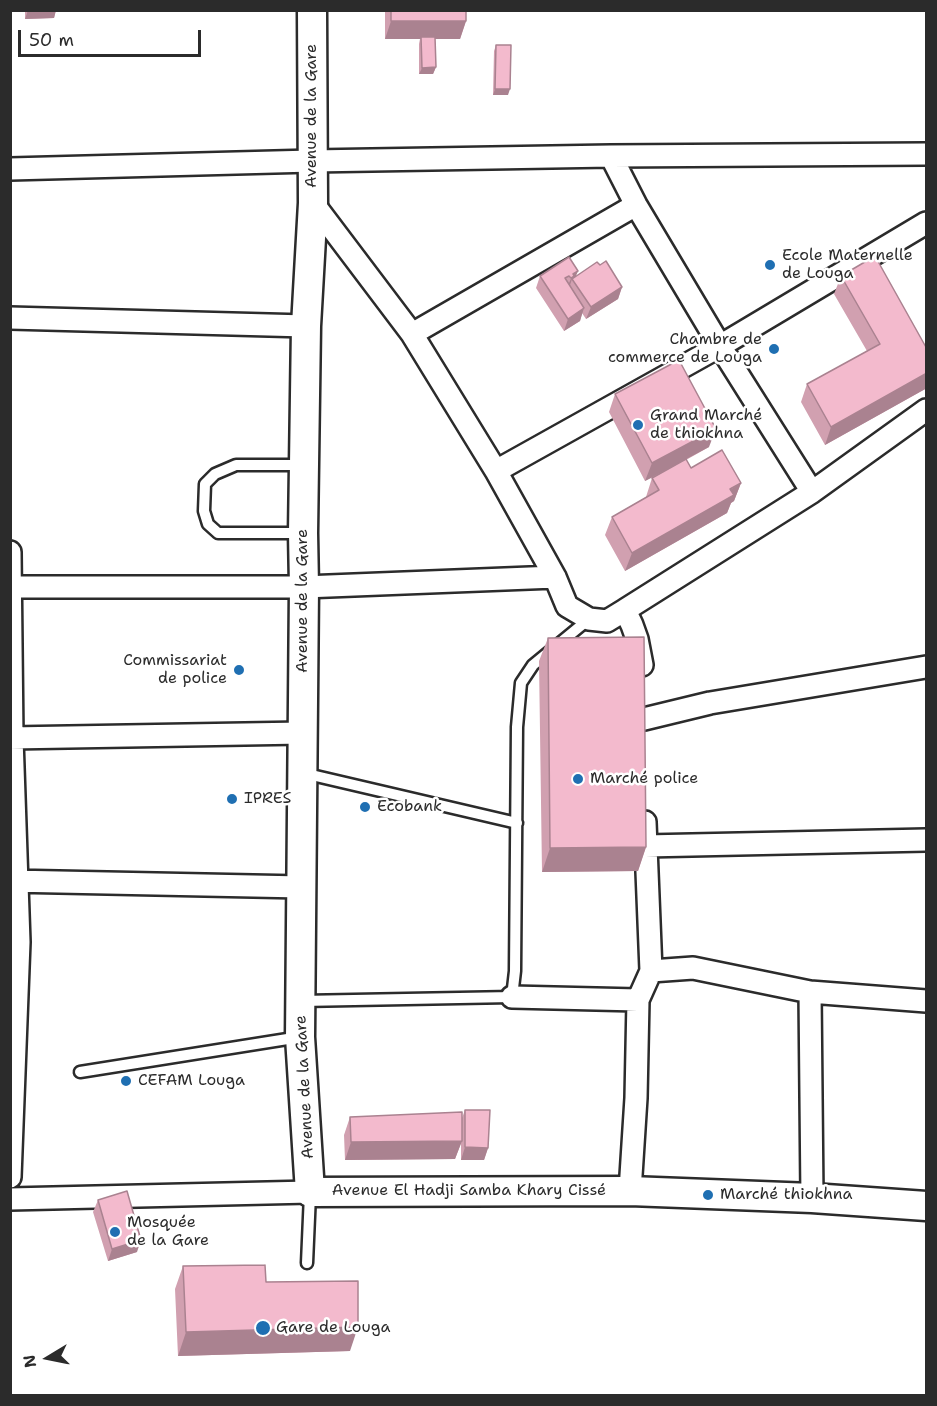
<!DOCTYPE html>
<html>
<head>
<meta charset="utf-8">
<style>
	body { margin:0 }
	#map { position:relative; width:937px; height:1406px; overflow:hidden; background:#fff; font-family:"Shantell Sans",sans-serif }
	canvas { display:block }
	.frame { position:absolute; inset:0; border:12px solid #2b2b2b; pointer-events:none }
	.north { position:absolute; left:18px; top:1328px; width:60px; height:60px; -webkit-text-stroke:4px #fff; paint-order:stroke; rotate:260deg; font-size:16px; font-weight:700; line-height:24px; text-align:center; color:#2b2b2b }
	.north::after { content:''; display:block; margin:auto; width:21px; height:27px; background:#2b2b2b; clip-path:polygon(50% 0,100% 100%,50% 72%,0 100%) }
	.scale { position:absolute; left:18px; top:30px; width:183px; height:27px; box-sizing:border-box; border:3px solid #2b2b2b; border-top:0; padding-left:8px; font-size:18px; line-height:21px; white-space:nowrap; color:#2b2b2b; -webkit-text-stroke:4px #fff; paint-order:stroke }
</style>
</head>
<body>
<div id="map">
<canvas width="937" height="1406"></canvas>
<div class="frame"></div>
<div class="north">N</div>
<div class="scale">50 m</div>
</div>
<script>
const g = document.querySelector('canvas').getContext('2d');
g.lineJoin = 'round';
const poly = rows => new Path2D(rows.map(r => 'M' + r).join(''));
function trace(path, color, width, dash) { g.strokeStyle = color; g.lineWidth = width; g.lineCap = dash ? 'butt' : 'round'; g.setLineDash(dash || []); g.stroke(path); }
function fill(path, color) { g.fillStyle = color; g.fill(path, 'evenodd'); }
function write(font, color, halo, rows, align = 'center') {
  g.font = font + ' "Shantell Sans",sans-serif'; g.lineWidth = 5; g.setLineDash([]); g.textBaseline = 'middle'; g.strokeStyle = halo; g.fillStyle = color; for (const [text, x, y, turn = 0] of rows) {
    g.save(); g.translate(x, y); g.rotate((+turn || 0) * Math.PI / 180); g.textAlign = isNaN(turn) ? turn : align; if (halo) g.strokeText(text, 0, 0); g.fillText(text, 0, 0); g.restore();
  }
}
const lane = poly([
	[302,533,218,533,208,524,204,511,205,484,215,474,236,465,304,465],
	[303,773,517,823],
	[301,1001,512,997,515,971,517,727,521,683,533,665,589,619],
	[80,1072,300,1037],
	[307,1263,310,1194]
]);
const street = poly([
	[611,156,636,205,720,346,812,492],
	[10,169,312,161,611,156,926,154],
	[313,203,412,334,496,471,555,577,567,606,589,619,607,621,625,610,632,625,637,639,642,665],
	[10,318,306,326],
	[412,334,636,205],
	[496,471,720,346,926,223],
	[10,552,12,738,19,942,10,1177],
	[10,587,304,587,555,577],
	[625,610,812,492,926,410],
	[644,719,710,703,926,667],
	[10,738,303,733],
	[645,846,926,840],
	[10,881,302,887],
	[651,971,693,968,810,992],
	[512,997,638,1000],
	[630,1191,636,1098,638,1000,651,971,645,822],
	[812,1198,810,992,926,1001],
	[10,1199,310,1192]
]);
const secondary = poly([
	[312,10,313,203,306,326,303,533,304,587,300,1037,310,1192,630,1191,812,1198,926,1206]
]);
trace(lane, '#2b2b2b', 15);
trace(street, '#2b2b2b', 26);
trace(secondary, '#2b2b2b', 33);
trace(lane, '#fff', 10);
trace(street, '#fff', 21);
trace(secondary, '#fff', 28);
fill(poly([
	[25,10,56,10,54,18,25,19],
	[385,10,466,10,466,21,460,39,435,39,436,67,433,74,419,74,419,44,420,39,385,39],
	[496,45,508,95,493,95,494,51],
	[569,257,575,277,622,287,618,299,586,319,582,313,580,321,564,331,536,288,540,276],
	[841,276,927,349,927,388,825,445,801,402,807,384,867,351,834,294],
	[615,394,709,447,686,460,691,468,741,483,734,501,731,503,727,513,625,571,605,535,612,517,646,497,652,478,665,471,645,481,609,412],
	[548,638,646,847,638,871,542,872,539,661],
	[465,1110,488,1148,484,1160,461,1160,461,1143,455,1159,345,1160,344,1135,350,1117,462,1118],
	[98,1200,137,1252,108,1261,93,1212],
	[183,1266,266,1282,350,1351,178,1356,175,1289]
]), '#d1a0b0');
fill(poly([
	[28,10,56,10,54,18,25,19],
	[391,21,466,21,460,39,385,39],
	[436,67,433,74,419,74,422,68],
	[495,89,510,89,508,95,493,95],
	[578,271,574,281,572,279,569,288,566,290,573,274],
	[622,287,618,299,586,319,591,307],
	[584,308,580,321,564,331,568,319],
	[927,373,927,388,825,445,831,427],
	[716,429,709,447,645,481,652,463],
	[741,483,734,501,731,503,727,513,625,571,632,553],
	[646,847,638,871,542,872,550,848],
	[462,1141,455,1159,345,1160,351,1142],
	[465,1147,488,1148,484,1160,461,1160],
	[141,1240,137,1252,108,1261,112,1249],
	[358,1327,350,1351,178,1356,186,1332]
]), '#aa8290');
const building = poly([
	[391,10,466,10,466,21,391,21,391,10],
	[421,37,435,37,436,67,422,68,421,37],
	[496,45,511,45,510,89,495,89,496,45],
	[875,256,927,349,927,373,831,427,807,384,880,344,841,276,875,256],
	[569,257,578,271,573,274,574,276,571,278,569,276,565,278,584,308,568,319,540,276,569,257],
	[606,261,622,287,591,307,572,279,597,262,600,265,606,261],
	[679,360,716,429,652,463,615,394,679,360],
	[722,450,741,483,730,489,734,495,632,553,612,517,659,490,652,478,686,459,691,468,722,450],
	[644,637,646,847,550,848,548,638,644,637],
	[465,1110,490,1110,488,1148,465,1147,465,1110],
	[462,1112,462,1141,351,1142,350,1117,462,1112],
	[127,1191,141,1240,112,1249,98,1200,127,1191],
	[265,1265,266,1282,358,1281,358,1327,186,1332,183,1266,265,1265]
]);
fill(building, '#f3bacd');
trace(building, '#aa8290', 1.5);
for (const [x, y, r, color] of [
	[770,265,6,"#1f6fb2"],
	[774,349,6,"#1f6fb2"],
	[638,425,6,"#1f6fb2"],
	[239,670,6,"#1f6fb2"],
	[578,779,6,"#1f6fb2"],
	[232,799,6,"#1f6fb2"],
	[365,807,6,"#1f6fb2"],
	[126,1081,6,"#1f6fb2"],
	[708,1195,6,"#1f6fb2"],
	[115,1232,6,"#1f6fb2"],
	[263,1328,8,"#1f6fb2"]
]) { const dot = new Path2D(); dot.arc(x, y, r, 0, 2 * Math.PI); g.fillStyle = color; g.fill(dot); trace(dot, '#fff', 2); }
write('16px', '#2b2b2b', '#fff', [
	["Avenue de la Gare",312,116,-90],
	["Avenue de la Gare",303,601,-90],
	["Avenue de la Gare",305,1087,-93],
	["Avenue El Hadji Samba Khary Cissé",469,1191]
]);
write('16px', '#2b2b2b', '#fff', [
	["Ecole Maternelle",782,256],
	["de Louga",782,274],
	["Chambre de",762,340,"right"],
	["commerce de Louga",762,358,"right"],
	["Grand Marché",650,416],
	["de thiokhna",650,434],
	["Commissariat",227,661,"right"],
	["de police",227,679,"right"],
	["Marché police",590,779],
	["IPRES",244,799],
	["Ecobank",377,807],
	["CEFAM Louga",138,1081],
	["Marché thiokhna",720,1195],
	["Mosquée",127,1223],
	["de la Gare",127,1241],
	["Gare de Louga",276,1328]
], 'left');
</script>
</body>
</html>
